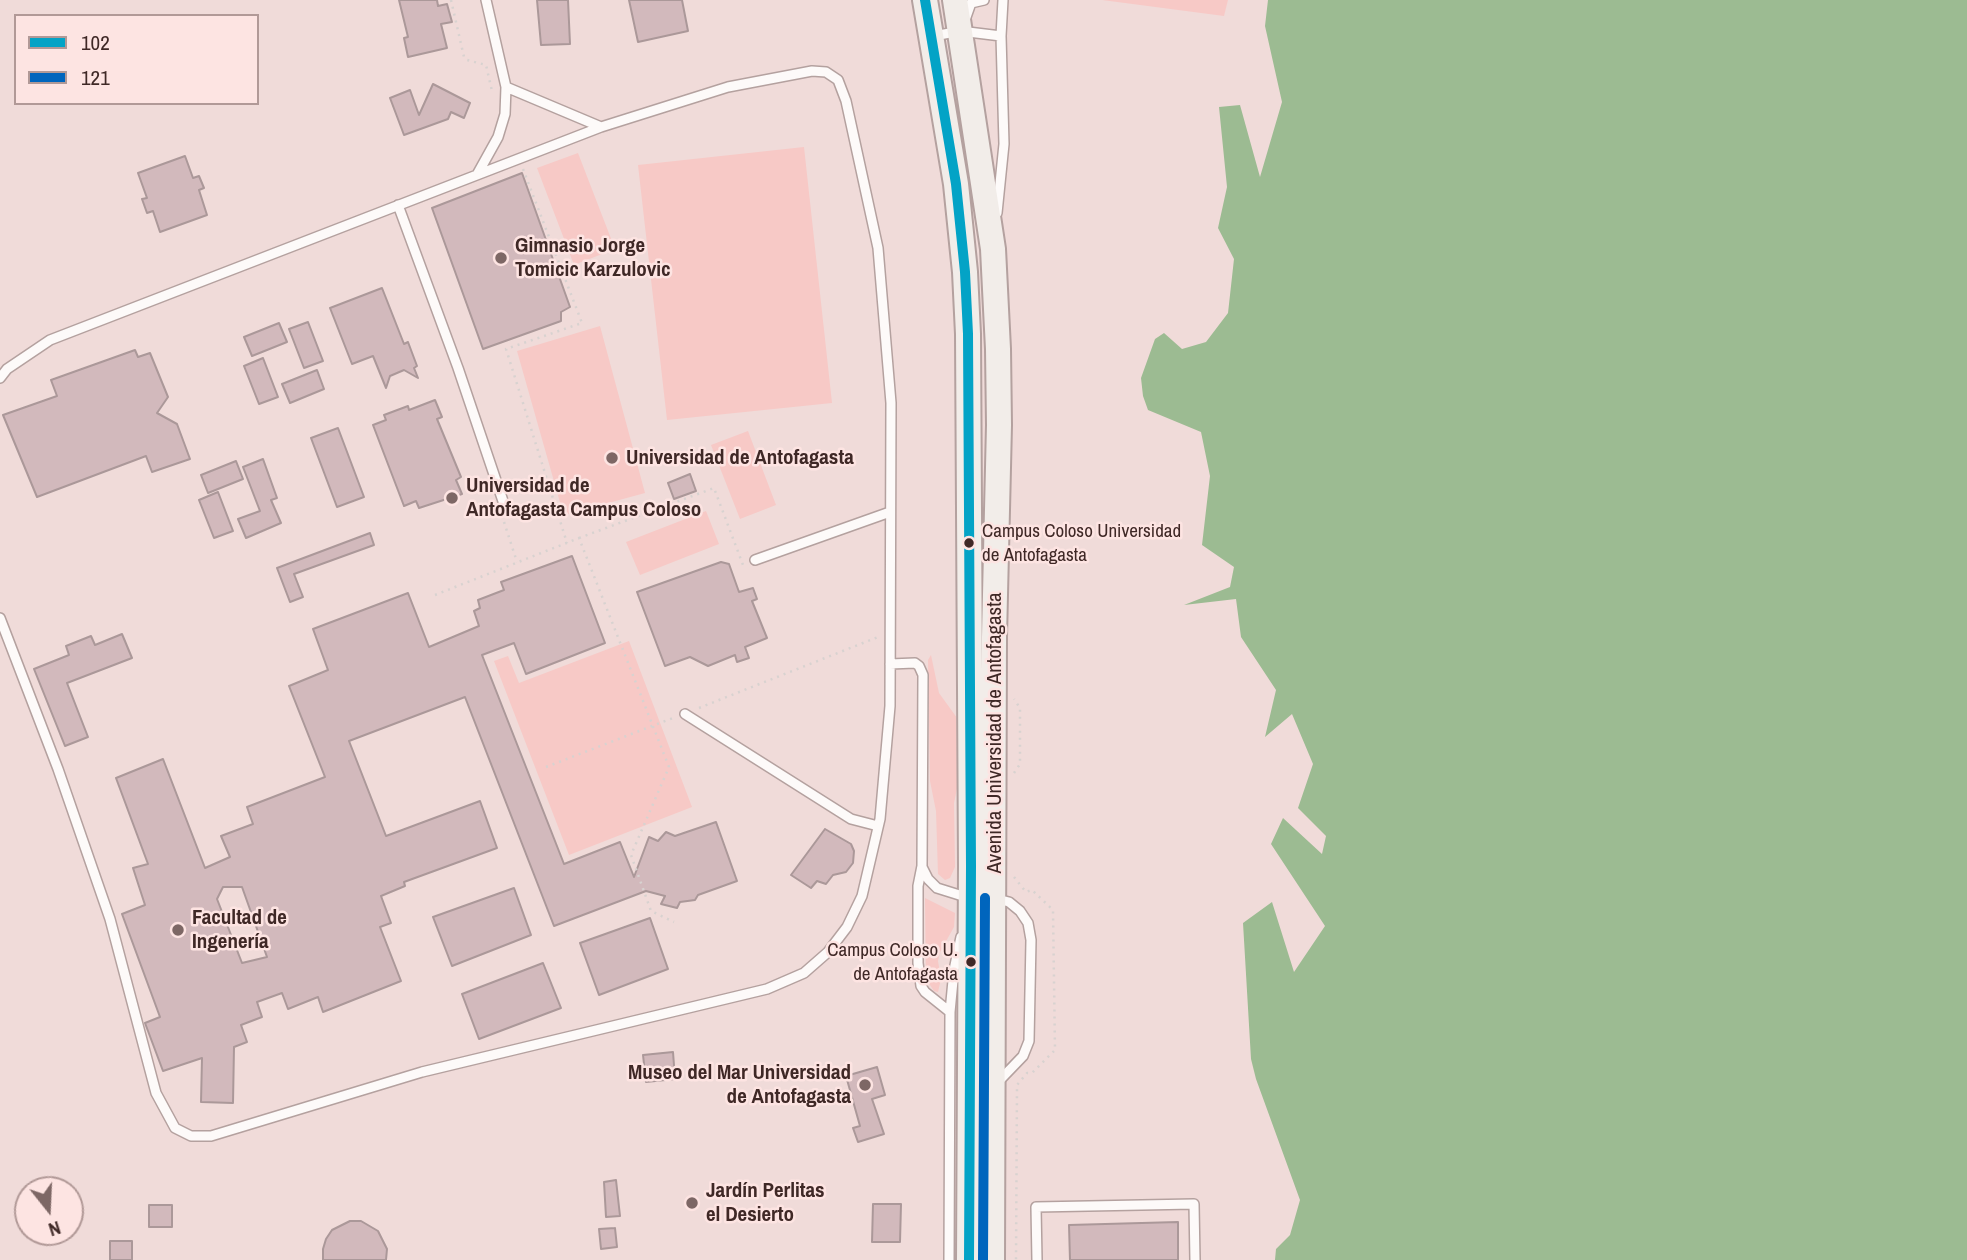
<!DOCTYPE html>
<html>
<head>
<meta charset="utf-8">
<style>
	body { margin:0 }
	#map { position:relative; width:1967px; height:1260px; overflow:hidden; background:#f0dbd9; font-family:"Archivo Narrow",sans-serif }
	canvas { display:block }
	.legend { position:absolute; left:14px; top:14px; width:245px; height:91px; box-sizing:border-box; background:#fde4e2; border:2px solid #b19997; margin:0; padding:9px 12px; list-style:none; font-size:21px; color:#3f2826 }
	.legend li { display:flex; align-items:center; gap:14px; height:35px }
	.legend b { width:35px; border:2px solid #b19997 }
	.north { position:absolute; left:14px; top:1176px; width:70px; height:70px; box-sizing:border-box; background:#fde4e2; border:2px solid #b19997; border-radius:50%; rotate:162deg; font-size:19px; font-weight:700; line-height:28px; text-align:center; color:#3f2826 }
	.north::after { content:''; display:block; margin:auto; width:24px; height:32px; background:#7d6765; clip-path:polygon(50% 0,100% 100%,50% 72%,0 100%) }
</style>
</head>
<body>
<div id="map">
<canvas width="1967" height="1260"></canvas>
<ul class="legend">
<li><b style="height:9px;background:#03a3c6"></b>102</li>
<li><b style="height:9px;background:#0065bd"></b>121</li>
</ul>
<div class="north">N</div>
</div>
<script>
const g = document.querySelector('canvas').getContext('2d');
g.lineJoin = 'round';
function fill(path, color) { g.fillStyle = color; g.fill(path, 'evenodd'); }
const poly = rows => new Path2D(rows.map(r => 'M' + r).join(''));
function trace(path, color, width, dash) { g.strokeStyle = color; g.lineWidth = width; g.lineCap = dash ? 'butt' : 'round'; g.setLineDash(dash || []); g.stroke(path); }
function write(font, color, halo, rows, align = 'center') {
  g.font = font + ' "Archivo Narrow",sans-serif'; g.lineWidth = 5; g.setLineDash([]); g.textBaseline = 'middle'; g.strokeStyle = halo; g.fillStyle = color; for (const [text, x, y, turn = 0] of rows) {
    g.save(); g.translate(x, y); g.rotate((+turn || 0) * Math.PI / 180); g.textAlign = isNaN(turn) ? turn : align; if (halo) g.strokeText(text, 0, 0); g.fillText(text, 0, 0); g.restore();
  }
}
fill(poly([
	[1102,0,1228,0,1224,16],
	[804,147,832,403,667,420,638,165],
	[578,153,615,249,574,265,537,168],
	[600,326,645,493,568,514,561,506,517,351],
	[748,431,776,505,740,519,711,445],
	[706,511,719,544,640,575,626,542],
	[629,641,692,807,569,855,494,661,508,656,519,683],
	[931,655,939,693,960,722,959,779,954,803,955,867,950,878,945,880,938,874,936,811,930,781,928,660],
	[925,898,955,913,954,927,940,952,938,961,941,979,938,992,934,991,926,979]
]), '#f7c9c6');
fill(poly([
	[1268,0,1967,0,1967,1260,1275,1260,1276,1249,1290,1235,1300,1200,1256,1079,1251,1059,1243,923,1272,902,1294,972,1325,926,1271,844,1283,818,1322,854,1326,836,1298,808,1313,764,1292,714,1265,737,1276,690,1241,637,1236,599,1184,605,1230,587,1234,567,1202,545,1210,476,1201,432,1148,410,1143,396,1141,378,1155,339,1164,333,1182,349,1206,342,1228,313,1234,259,1218,228,1227,187,1219,107,1240,105,1260,177,1282,102,1265,26]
]), '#9cbb92');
const building = poly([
	[399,0,437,0,438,6,447,4,452,22,441,24,447,48,408,57,404,38,408,37,399,0],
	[537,0,568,0,570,44,541,45,537,0],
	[629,0,682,0,688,31,638,42,629,0],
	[433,84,470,103,464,118,451,112,448,119,404,135,390,98,410,90,419,115,433,84],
	[185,156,193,178,199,176,204,188,199,190,207,215,160,232,153,211,147,213,142,199,147,198,138,173,185,156],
	[522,173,570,307,561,312,561,321,483,349,432,208,522,173],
	[382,288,404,344,408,342,417,366,414,368,418,378,404,370,390,376,386,388,373,356,352,364,330,308,382,288],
	[308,322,323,361,304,368,289,329,308,322],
	[279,323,287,342,252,356,244,337,279,323],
	[135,350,138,357,150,353,168,397,157,413,177,424,190,459,152,472,146,456,37,497,3,415,57,396,51,380,135,350],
	[263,358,278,397,259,404,244,366,263,358],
	[317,370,324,389,290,403,282,384,317,370],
	[435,400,442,417,437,419,461,477,456,480,462,494,419,508,416,501,404,506,373,425,386,420,384,415,408,406,409,410,435,400],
	[338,428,364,497,337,507,311,438,338,428],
	[263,459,277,498,271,500,281,523,246,538,238,519,260,511,243,467,263,459],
	[236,461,243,479,208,493,201,475,236,461],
	[690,474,696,491,674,499,668,483,690,474],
	[218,492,233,531,214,538,199,500,218,492],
	[370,533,374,545,294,574,303,597,290,602,277,568,370,533],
	[572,556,605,643,526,674,514,643,482,655,564,864,620,842,634,877,649,837,658,841,666,832,675,836,716,822,737,881,698,895,695,900,680,902,677,908,661,904,665,896,646,891,554,926,465,697,349,741,386,836,480,801,497,848,404,882,405,886,381,896,391,923,380,927,401,981,323,1012,318,997,288,1009,282,993,257,1002,262,1017,241,1025,247,1042,234,1047,233,1103,201,1102,202,1058,163,1071,145,1023,160,1017,122,914,145,905,133,868,148,864,116,778,163,759,205,868,230,857,221,836,253,824,247,807,325,777,289,686,328,670,313,629,408,593,429,647,479,626,474,611,480,608,478,600,504,590,501,582,572,556],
	[223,887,242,887,267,957,242,963,217,899,223,887],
	[721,562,729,564,739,592,753,588,757,599,752,601,767,638,745,647,749,658,737,662,735,655,708,666,690,657,665,666,637,592,721,562],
	[122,634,132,658,67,683,88,737,65,746,34,669,69,655,66,646,91,636,95,645,122,634],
	[825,829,851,844,854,851,853,863,846,872,833,875,826,884,817,881,811,888,791,875,825,829],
	[514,888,531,935,452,966,433,917,514,888],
	[650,918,668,969,599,995,580,943,650,918],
	[543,963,561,1008,479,1039,462,994,543,963],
	[673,1052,675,1079,646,1082,643,1055,673,1052],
	[877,1067,885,1095,872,1099,884,1134,858,1142,853,1128,860,1126,846,1076,877,1067],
	[616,1180,620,1216,606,1217,604,1182,616,1180],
	[873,1204,901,1204,900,1242,872,1242,873,1204],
	[149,1205,172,1205,172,1227,149,1227,149,1205],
	[350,1221,361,1221,378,1231,387,1249,386,1260,323,1260,323,1249,326,1239,332,1230,350,1221],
	[1178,1222,1178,1260,1070,1260,1069,1225,1178,1222],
	[615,1228,617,1247,601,1249,599,1229,615,1228],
	[110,1241,132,1241,132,1260,110,1260,110,1241]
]);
fill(building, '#d2b9bc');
trace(building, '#ab9899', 2);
const service = poly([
	[965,20,971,3,984,0],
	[934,36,960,31,1001,36],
	[506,87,601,127],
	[478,173,498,137,505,114,506,87,486,0],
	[398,205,458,368,506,510],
	[997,213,1004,144,1001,36,1003,0],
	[0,378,7,369,50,340,601,127,728,87,812,71,826,72,838,80,846,101,878,248,891,403,890,706,880,819,862,896,847,927,828,952,804,973,767,989,422,1072,211,1136,191,1136,175,1128,156,1093,110,919,58,769,0,618],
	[755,560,890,512],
	[890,664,915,663,919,666,923,675,922,866,918,886,918,963,921,986,925,992,950,1012],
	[685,714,851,819,878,826],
	[922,867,928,879,937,888,969,898],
	[997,899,1009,902,1020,911,1028,923,1031,940,1029,1041,1023,1056,997,1083],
	[949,1260,950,1012,954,970,961,937],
	[1037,1260,1036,1207,1194,1204,1195,1260]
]);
const secondary = poly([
	[925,0,956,184,965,272,968,334,971,866,969,1260],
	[955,0,993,249,998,349,999,425,994,637,992,1260]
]);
trace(service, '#b4a19f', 12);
trace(secondary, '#b4a19f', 28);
trace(poly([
	[451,0,464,57,467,60,486,65,492,91],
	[523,169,582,323,506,349,567,543],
	[504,522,517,562],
	[579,538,714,488,743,565],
	[435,595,579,538,669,767,631,855,651,911,674,922],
	[699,708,878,637],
	[546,767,673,718],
	[1014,773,1020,764,1020,708,1014,699],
	[1014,877,1026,892,1032,890,1053,910,1055,1050,1032,1073,1027,1073,1017,1085,1016,1260]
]), '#d8d2d0', 2.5, [2, 5]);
trace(service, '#fdfaf9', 9);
trace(secondary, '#f2ede9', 24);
trace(poly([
	[925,0,956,184,965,272,968,334,971,866,969,1260]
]), '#03a3c6', 10);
trace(poly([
	[983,1260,985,898]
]), '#0065bd', 10);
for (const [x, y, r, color] of [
	[501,258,7,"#7d6765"],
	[612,458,7,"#7d6765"],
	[452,498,7,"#7d6765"],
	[969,543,6,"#3f2826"],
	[178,930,7,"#7d6765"],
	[971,962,6,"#3f2826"],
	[865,1085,7,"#7d6765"],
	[692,1203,7,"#7d6765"]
]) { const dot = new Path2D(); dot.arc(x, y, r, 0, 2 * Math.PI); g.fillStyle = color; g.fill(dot); trace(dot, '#fde4e2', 2.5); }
write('19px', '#3f2826', '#fde4e2', [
	["Campus Coloso Universidad",982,532],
	["de Antofagasta",982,556],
	["Campus Coloso U.",958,951,"right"],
	["de Antofagasta",958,975,"right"]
], 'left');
write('bold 21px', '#3f2826', '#fde4e2', [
	["Gimnasio Jorge",515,246],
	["Tomicic Karzulovic",515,270],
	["Universidad de Antofagasta",626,458],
	["Universidad de",466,486],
	["Antofagasta Campus Coloso",466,510],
	["Facultad de",192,918],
	["Ingenería",192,942],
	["Museo del Mar Universidad",851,1073,"right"],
	["de Antofagasta",851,1097,"right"],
	["Jardín Perlitas",706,1191],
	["el Desierto",706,1215]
], 'left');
write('21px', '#3f2826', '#fde4e2', [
	["Avenida Universidad de Antofagasta",995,733,-90]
]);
</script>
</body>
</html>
